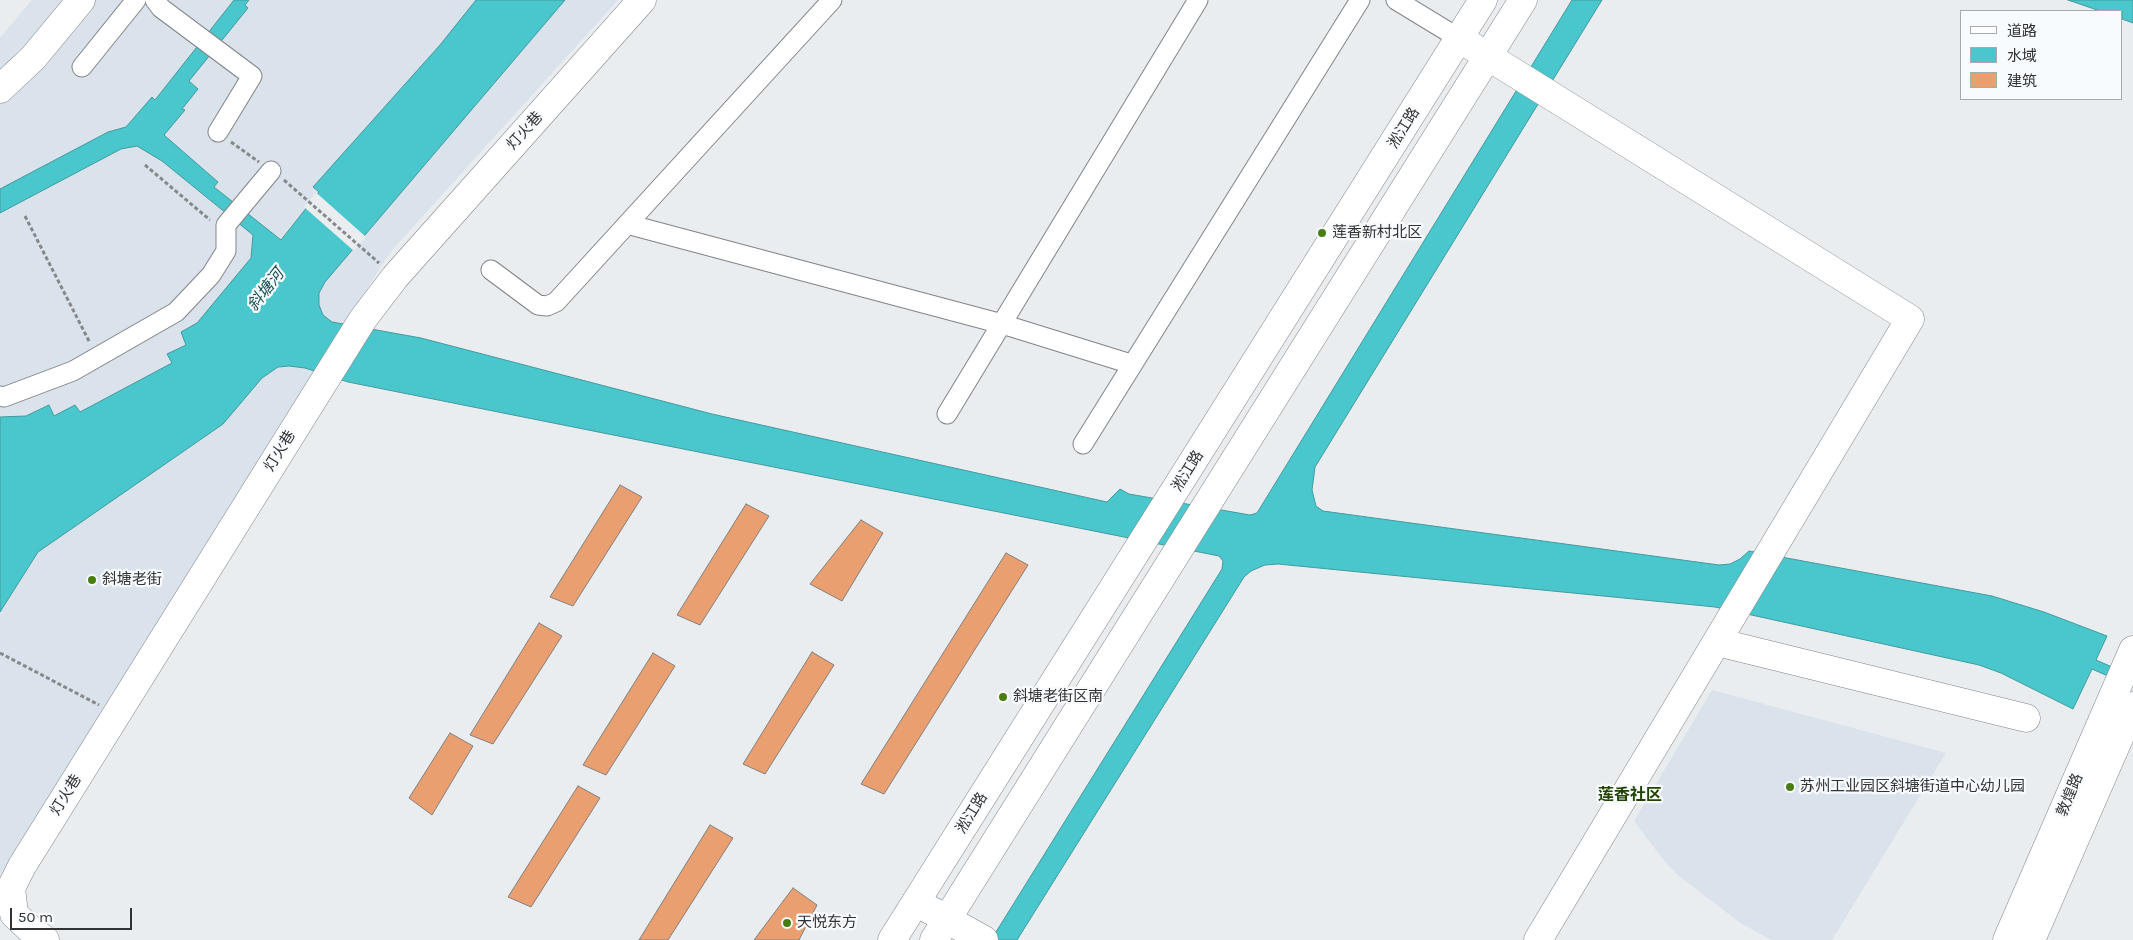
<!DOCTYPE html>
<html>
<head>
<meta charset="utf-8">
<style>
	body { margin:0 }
	#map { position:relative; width:2133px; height:940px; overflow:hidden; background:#eaedf0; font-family:Karla,"Noto Sans SC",sans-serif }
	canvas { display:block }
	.legend { position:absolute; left:1960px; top:10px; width:162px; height:90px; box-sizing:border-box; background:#f8fbfe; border:1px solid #a8abad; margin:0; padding:6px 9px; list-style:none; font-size:15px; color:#313233 }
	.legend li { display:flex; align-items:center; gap:10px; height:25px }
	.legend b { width:25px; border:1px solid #a8abad }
	.scale { position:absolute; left:10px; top:908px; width:122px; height:22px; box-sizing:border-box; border:2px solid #313233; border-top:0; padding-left:6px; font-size:15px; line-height:18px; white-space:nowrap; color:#313233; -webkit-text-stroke:4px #f8fbfe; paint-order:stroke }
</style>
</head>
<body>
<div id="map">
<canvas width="2133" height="940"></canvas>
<ul class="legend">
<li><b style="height:6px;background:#fff"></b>道路</li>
<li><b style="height:14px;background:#4ac7cc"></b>水域</li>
<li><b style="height:14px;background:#ea9f71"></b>建筑</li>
</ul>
<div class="scale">50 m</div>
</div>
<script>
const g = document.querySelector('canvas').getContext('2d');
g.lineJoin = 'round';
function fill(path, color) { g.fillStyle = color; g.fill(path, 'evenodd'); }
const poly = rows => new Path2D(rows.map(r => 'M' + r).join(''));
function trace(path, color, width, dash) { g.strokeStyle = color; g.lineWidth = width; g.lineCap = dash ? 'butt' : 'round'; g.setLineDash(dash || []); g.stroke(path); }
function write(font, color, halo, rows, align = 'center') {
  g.font = font + ' Karla,"Noto Sans SC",sans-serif'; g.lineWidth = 4.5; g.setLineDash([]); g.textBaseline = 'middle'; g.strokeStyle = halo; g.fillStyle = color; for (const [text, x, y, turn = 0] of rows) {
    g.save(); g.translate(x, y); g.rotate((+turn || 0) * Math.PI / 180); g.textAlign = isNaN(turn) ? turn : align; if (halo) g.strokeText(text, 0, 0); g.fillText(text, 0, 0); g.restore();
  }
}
fill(poly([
	[32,0,618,0,394,248,382,265,0,875,0,38],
	[1712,690,1946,753,1832,940,1771,940,1739,922,1679,876,1665,862,1634,821]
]), '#dae2eb');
const water = poly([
	[234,0,249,0,245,5,248,8,189,81,198,89,182,109,185,110,164,135,218,182,214,187,281,240,319,192,313,187,440,45,476,0,565,0,325,282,319,293,319,305,323,315,332,322,421,338,712,414,1107,502,1120,489,1129,494,1250,515,1257,513,1572,0,1602,0,1315,467,1312,490,1316,506,1323,511,1719,565,1730,564,1740,559,1749,551,1992,596,2044,612,2107,636,2096,660,2133,676,2133,687,2092,669,2073,709,2001,673,1979,665,1715,607,1278,564,1265,565,1251,571,1244,577,1017,940,991,940,1222,569,1223,561,1219,556,348,382,305,368,289,366,278,367,262,378,223,424,38,552,0,612,0,417,26,416,49,405,54,416,75,405,80,412,172,363,167,354,186,345,181,332,197,323,251,258,253,235,162,161,137,146,121,149,0,213,0,189,108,132,126,127,152,97,155,100,234,0],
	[2068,0,2133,0,2133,23,2122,19,2122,11,2100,11,2068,0]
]);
fill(water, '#4ac7cc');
trace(water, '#429a9e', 1);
fill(poly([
	[311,188,366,237,354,251,304,207,316,192]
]), '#eaedf0');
const building = poly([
	[620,485,642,497,573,606,550,597,620,485],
	[746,504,769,516,700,625,677,615,746,504],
	[861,520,883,533,842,601,810,584,861,520],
	[1006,553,1028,565,884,794,861,784,1006,553],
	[539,623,562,636,493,744,470,735,539,623],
	[812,652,834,665,765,774,743,764,812,652],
	[653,653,675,666,606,775,583,765,653,653],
	[450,733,473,746,432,815,409,798,450,733],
	[578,786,600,798,531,907,508,897,578,786],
	[710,825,733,838,668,940,639,940,710,825],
	[793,888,817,905,799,940,754,940,793,888]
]);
fill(building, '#ea9f71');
trace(building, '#827f7d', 1);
const street = poly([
	[155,0,161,8,252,76,218,132],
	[1396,0,1460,39],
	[82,67,136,0],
	[627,224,1002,324,1131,364],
	[491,270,538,305,547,306,556,302,832,0],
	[0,396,4,397,73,371,176,312,211,275,226,251,226,225,271,171],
	[947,414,1198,0],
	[1083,444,1360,0]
]);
const secondary = poly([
	[1460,39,1910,319,1538,940],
	[0,89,33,58,81,0],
	[1717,642,2026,718],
	[916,902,984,940],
	[45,940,31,930,14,914,11,888,22,866,363,319,395,277,642,0],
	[2007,940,2133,650],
	[2031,940,2133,706]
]);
const primary = poly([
	[892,940,1483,0],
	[934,940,1523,0]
]);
trace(street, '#828487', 21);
trace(secondary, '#828487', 29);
trace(primary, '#828487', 29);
trace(poly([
	[231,142,259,162],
	[145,165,210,220],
	[284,180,379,263],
	[25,216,90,343],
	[0,653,99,705]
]), '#86888a', 3, [4, 2.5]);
trace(street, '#fff', 19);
trace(secondary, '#fff', 28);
trace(primary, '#fff', 28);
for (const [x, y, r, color] of [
	[1322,233,5,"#497d10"],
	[92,580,5,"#497d10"],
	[1003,697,5,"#497d10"],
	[1790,787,5,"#497d10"],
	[787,923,5,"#497d10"]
]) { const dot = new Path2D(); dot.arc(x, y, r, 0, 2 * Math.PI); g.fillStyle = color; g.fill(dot); trace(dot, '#f8fbfe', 2); }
write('15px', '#313233', '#f8fbfe', [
	["淞江路",1404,128,-58],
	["灯火巷",525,131,-48],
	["灯火巷",280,451,-58],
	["淞江路",1188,471,-58],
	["灯火巷",66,795,-58],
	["敦煌路",2070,795,-67],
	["淞江路",972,813,-58]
]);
write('15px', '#313233', '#f8fbfe', [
	["莲香新村北区",1332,233],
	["斜塘老街",102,580],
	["斜塘老街区南",1013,697],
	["苏州工业园区斜塘街道中心幼儿园",1800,787],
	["天悦东方",797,923]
], 'left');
write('italic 16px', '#1a5052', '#f8fbfe', [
	["斜塘河",266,290,-52]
]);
write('bold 16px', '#224300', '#f8fbfe', [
	["莲香社区",1630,795]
]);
</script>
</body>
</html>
